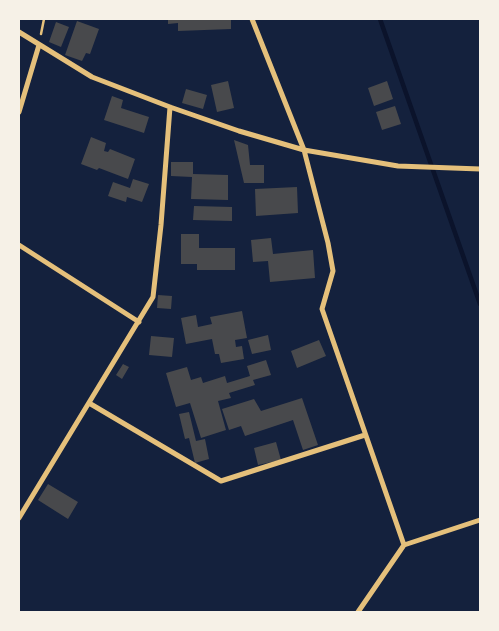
<!DOCTYPE html>
<html>
<head>
<meta charset="utf-8">
<style>
	body { margin:0 }
	#map { position:relative; width:499px; height:631px; overflow:hidden; background:#14213d; font-family:Manrope,sans-serif }
	canvas { display:block }
	.frame { position:absolute; inset:0; border:20px solid #f6f1e7; pointer-events:none }
</style>
</head>
<body>
<div id="map">
<canvas width="499" height="631"></canvas>
<div class="frame"></div>
</div>
<script>
const g = document.querySelector('canvas').getContext('2d');
g.lineJoin = 'round';
const poly = rows => new Path2D(rows.map(r => 'M' + r).join(''));
function trace(path, color, width, dash) { g.strokeStyle = color; g.lineWidth = width; g.lineCap = dash ? 'butt' : 'round'; g.setLineDash(dash || []); g.stroke(path); }
function fill(path, color) { g.fillStyle = color; g.fill(path, 'evenodd'); }
trace(poly([
	[380,19,480,304]
]), '#0b132b', 4.5);
fill(poly([
	[168,19,231,19,231,29,178,31,178,23,168,24],
	[77,21,99,29,90,54,86,53,82,61,65,55],
	[56,22,69,27,61,47,49,42],
	[228,81,234,108,217,112,211,85],
	[387,81,393,99,374,106,368,88],
	[186,89,207,95,203,109,182,103],
	[112,96,123,100,121,108,149,117,144,133,104,120],
	[395,106,401,124,382,130,376,112],
	[91,137,106,143,104,151,108,152,110,149,135,159,128,179,99,168,97,170,81,164],
	[234,140,248,145,250,165,264,165,264,183,244,183],
	[171,162,193,162,193,174,228,175,228,200,191,199,192,177,171,176],
	[133,179,149,184,142,202,127,197,126,202,108,196,113,182,130,188],
	[297,187,298,213,256,216,255,189],
	[194,206,232,207,232,221,193,220],
	[181,234,199,234,199,248,235,248,235,270,197,270,197,264,181,264],
	[271,238,273,254,313,250,315,278,270,282,268,261,253,262,251,240],
	[158,295,172,296,171,309,157,308],
	[242,311,247,338,235,340,236,347,242,346,244,359,221,363,219,354,215,354,212,339,186,344,181,318,196,315,198,327,212,324,210,317],
	[268,335,271,350,252,354,248,340],
	[151,336,174,338,172,357,149,355],
	[319,340,326,356,297,368,291,351],
	[266,360,271,375,253,380,255,385,229,393,231,398,218,401,226,430,201,438,190,403,176,407,166,373,187,367,191,380,201,377,203,383,225,376,227,383,250,376,247,366],
	[123,364,129,367,122,379,116,375],
	[302,398,318,445,303,450,293,420,245,436,241,426,229,430,222,409,254,399,261,411],
	[189,412,196,441,205,439,209,459,195,463,189,438,185,439,179,414],
	[276,442,281,460,258,465,254,448],
	[48,484,78,502,68,519,38,500]
]), '#48494c');
trace(poly([
	[41,34,44,19]
]), '#e5c07b', 2.5);
trace(poly([
	[252,19,304,150,328,243,333,271,322,309,404,545],
	[19,32,92,77,170,107,239,131,304,150,398,166,480,169],
	[19,112,39,45],
	[19,245,139,322],
	[89,403,221,481,365,435],
	[19,518,153,297,161,225,170,107],
	[358,612,404,545,480,520]
]), '#e5c07b', 5);
</script>
</body>
</html>
